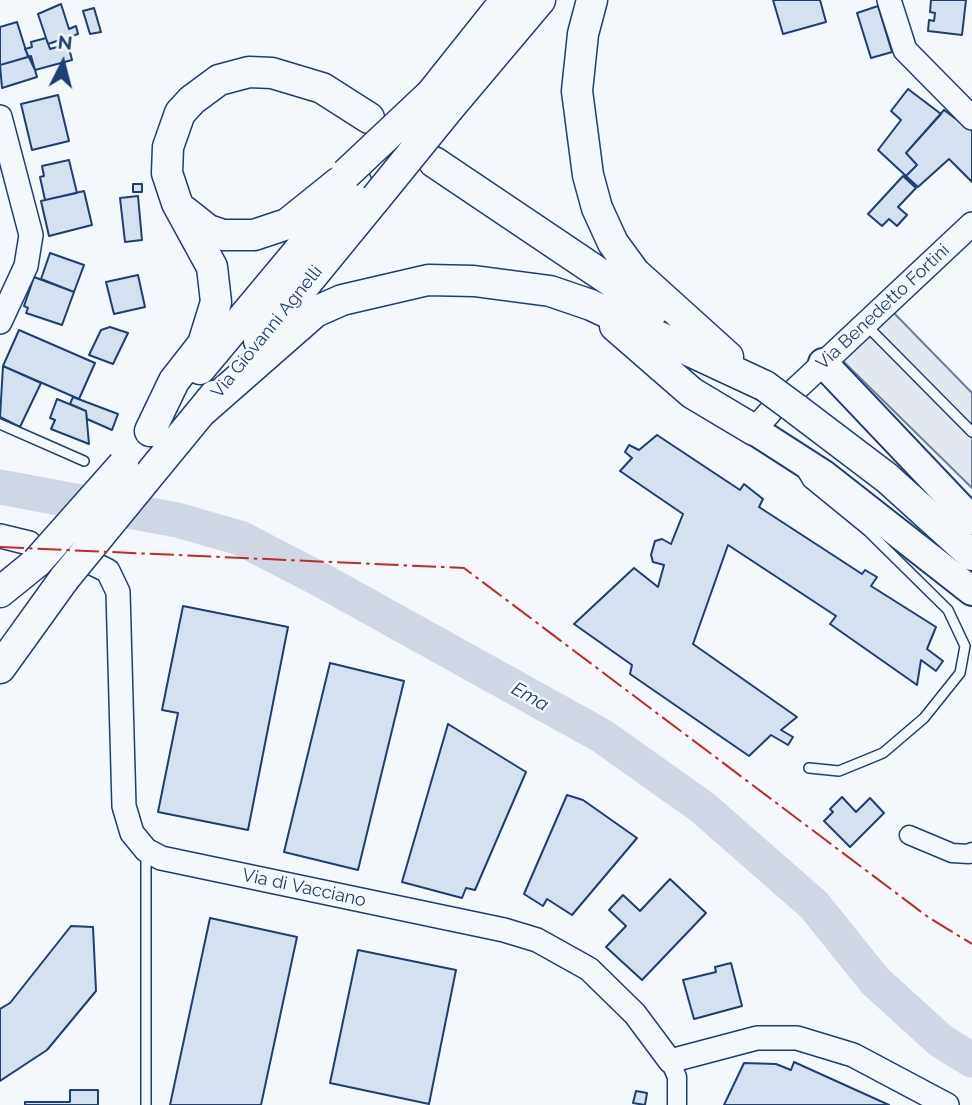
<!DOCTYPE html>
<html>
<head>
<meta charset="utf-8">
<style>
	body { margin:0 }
	#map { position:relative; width:972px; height:1105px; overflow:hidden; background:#f4f7fb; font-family:Raleway,sans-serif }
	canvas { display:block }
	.north { position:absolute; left:28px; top:28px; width:70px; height:70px; -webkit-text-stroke:5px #f4f7fb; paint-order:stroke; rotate:6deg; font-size:19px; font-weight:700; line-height:28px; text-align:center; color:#1d3f73 }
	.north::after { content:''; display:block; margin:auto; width:24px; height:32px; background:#1d3f73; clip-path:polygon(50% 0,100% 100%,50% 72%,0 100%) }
</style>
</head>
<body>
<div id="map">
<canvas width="972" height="1105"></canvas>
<div class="north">N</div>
</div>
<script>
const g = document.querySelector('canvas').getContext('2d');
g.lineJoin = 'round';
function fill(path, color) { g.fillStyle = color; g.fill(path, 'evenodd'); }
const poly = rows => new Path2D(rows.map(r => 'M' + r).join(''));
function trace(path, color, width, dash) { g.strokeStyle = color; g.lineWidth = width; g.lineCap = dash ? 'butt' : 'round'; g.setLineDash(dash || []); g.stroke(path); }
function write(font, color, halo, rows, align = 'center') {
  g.font = font + ' Raleway,sans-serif'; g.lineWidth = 5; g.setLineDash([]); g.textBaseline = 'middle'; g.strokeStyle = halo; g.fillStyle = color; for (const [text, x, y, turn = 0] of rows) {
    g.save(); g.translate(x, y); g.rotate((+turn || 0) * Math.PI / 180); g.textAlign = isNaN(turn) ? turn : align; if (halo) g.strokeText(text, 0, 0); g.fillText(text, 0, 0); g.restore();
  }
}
const parking = poly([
	[893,312,972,393,972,488,843,361,893,312]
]);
fill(parking, '#e3e8f0');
trace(parking, '#687fa3', 2);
trace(poly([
	[0,487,177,520,240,538,323,581,602,736,702,807,814,905,875,981,941,1041,972,1060]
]), '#cfd7e4', 35);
const building = poly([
	[773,0,820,0,826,22,783,34,773,0],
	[931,0,966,0,962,35,928,31,929,20,934,21,935,13,930,12,931,0],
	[61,4,69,29,76,26,78,34,48,44,38,14,61,4],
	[878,6,892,52,871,58,857,13,878,6],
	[94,8,101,32,90,34,83,11,94,8],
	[17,22,28,57,0,65,0,27,17,22],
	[46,38,50,49,68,44,72,60,35,70,25,49,32,47,31,42,46,38],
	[31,56,37,77,2,88,0,65,31,56],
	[908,89,941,114,906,153,917,165,906,176,878,150,901,120,891,111,908,89],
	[58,95,69,141,32,150,21,104,58,95],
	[944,110,972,131,972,182,949,159,918,187,906,176,917,165,906,153,944,110],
	[69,160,77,193,45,200,40,177,44,176,42,166,69,160],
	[903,176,916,188,898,207,907,215,897,226,889,219,882,226,868,214,903,176],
	[133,184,142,184,142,192,133,192,133,184],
	[84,191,92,225,49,236,41,201,84,191],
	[138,196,142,240,125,242,120,198,138,196],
	[50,253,84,265,74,292,41,279,50,253],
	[138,275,145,307,114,314,106,282,138,275],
	[34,277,74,292,62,325,26,313,28,308,24,306,34,277],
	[110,327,128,333,113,364,89,355,101,330,110,327],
	[19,330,95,363,79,399,3,366,19,330],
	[3,366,41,383,20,427,0,417,3,366],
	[73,397,118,414,112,430,87,419,86,411,70,404,73,397],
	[57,399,86,411,89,444,51,429,55,420,50,418,57,399],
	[657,435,740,490,744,484,763,499,759,507,862,574,865,570,877,577,871,586,936,627,927,649,943,661,936,671,921,660,917,685,830,624,836,616,728,545,693,644,797,717,781,730,793,737,788,745,771,735,749,756,630,674,632,665,574,624,634,568,658,587,664,565,653,562,651,555,655,541,662,539,671,544,683,514,620,471,632,458,625,452,629,445,639,450,657,435],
	[183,606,288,627,248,830,158,812,178,713,162,710,183,606],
	[330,663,404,681,358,870,284,852,330,663],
	[448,724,526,772,475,890,466,888,462,898,402,882,448,724],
	[567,795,583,800,637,838,572,915,547,899,543,906,524,894,567,795],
	[842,797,856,812,870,798,884,813,850,847,824,821,833,812,830,809,842,797],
	[670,879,706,913,642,980,606,947,626,926,609,910,623,895,640,911,670,879],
	[210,918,297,937,261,1105,170,1105,210,918],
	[71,926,93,927,96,991,47,1050,0,1081,0,1009,10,1003,71,926],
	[358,950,456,970,429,1104,330,1083,358,950],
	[731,963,742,1006,694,1019,683,980,716,972,715,967,731,963],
	[794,1062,889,1105,724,1105,744,1063,776,1064,791,1070,794,1062],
	[70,1090,98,1090,98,1105,25,1105,25,1102,70,1102,70,1090],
	[636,1091,647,1093,645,1105,633,1103,636,1091]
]);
fill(building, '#d5e0f0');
trace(building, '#1d3f73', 2);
const service = poly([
	[866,325,972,432],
	[0,424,84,461],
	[802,472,808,482,868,531,948,610,965,646,960,673,924,718,883,753,839,771,809,768],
	[146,851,146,1105]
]);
const minor = poly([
	[909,835,952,853,969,854,972,852],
	[670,1061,677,1077,677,1105]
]);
const tertiary = poly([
	[889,0,905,50,972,118],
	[0,117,31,235,26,266,0,322],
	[795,390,972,224],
	[754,430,770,412],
	[0,536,29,543],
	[94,564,108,571,118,592,124,806,132,833,146,850,161,858,504,930,537,940,589,969,635,1014,670,1061,757,1038,797,1038,853,1055,947,1105]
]);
const primary = poly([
	[823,363,972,520],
	[754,430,824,475,972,591]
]);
const trunk = poly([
	[592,0,583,34,577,91,588,175,597,208,613,243,635,273,728,357],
	[431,94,506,0],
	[449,108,540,0],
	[434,162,654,310],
	[184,211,208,230,223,235,254,235,287,224,338,183],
	[615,326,692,393,754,430],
	[259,341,376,198],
	[200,369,356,182],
	[796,409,887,478,972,555],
	[201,412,315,312,342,300,428,280,474,281,550,291,591,305,765,386],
	[150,431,174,381,203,344,216,302,212,267,177,203,167,173,168,147,180,113,192,100,219,80,249,72,272,73,322,88,369,118],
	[145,480,214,396],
	[0,592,37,562],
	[0,668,64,579]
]);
trace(service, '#1d3f73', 12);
trace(minor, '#1d3f73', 21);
trace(tertiary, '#1d3f73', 26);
trace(primary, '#1d3f73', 32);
trace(trunk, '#1d3f73', 33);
trace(service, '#f4f7fb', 9);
trace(minor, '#f4f7fb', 18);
trace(tertiary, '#f4f7fb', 23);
trace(primary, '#f4f7fb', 28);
trace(trunk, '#f4f7fb', 30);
const trunkBridge = poly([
	[346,174,431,94],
	[376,198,449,108],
	[765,386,796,409],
	[37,562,123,465],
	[64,579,145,480]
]);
trace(trunkBridge, '#1d3f73', 33, []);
trace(trunkBridge, '#f4f7fb', 30);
trace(poly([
	[0,547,464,568,928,917,972,944]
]), '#c62828', 2, [24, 5, 3.5, 5]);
write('18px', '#1d3f73', '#f4f7fb', [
	["Via Benedetto Fortini",883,307,-43],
	["Via Giovanni Agnelli",267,332,-51],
	["Via di Vacciano",304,888,12]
]);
write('italic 19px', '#1d3f73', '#f4f7fb', [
	["Ema",530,697,29]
]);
</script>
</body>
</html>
